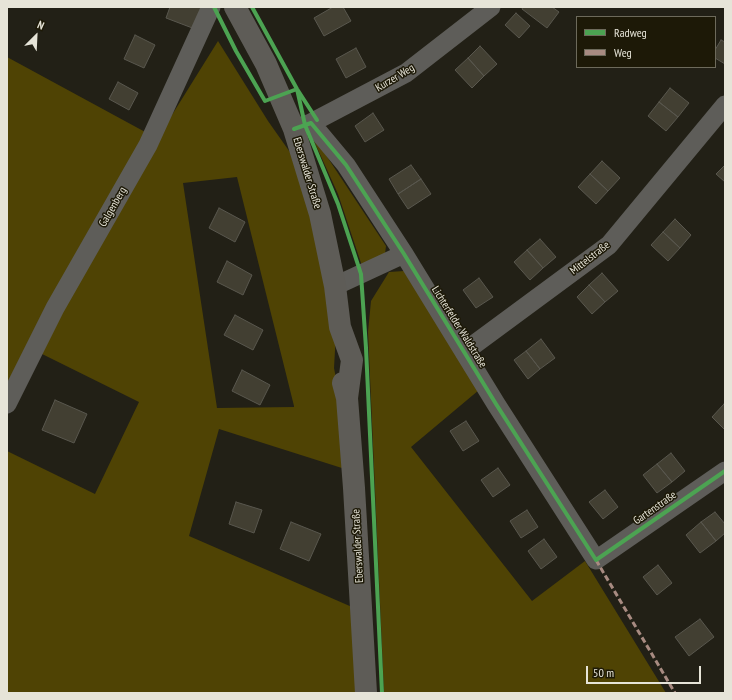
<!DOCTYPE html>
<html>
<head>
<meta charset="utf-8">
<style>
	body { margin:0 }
	#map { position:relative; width:732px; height:700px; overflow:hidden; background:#222016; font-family:"PT Sans Narrow",sans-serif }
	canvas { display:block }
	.frame { position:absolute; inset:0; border:8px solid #e6e4d8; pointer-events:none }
	.legend { position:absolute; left:576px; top:16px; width:140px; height:52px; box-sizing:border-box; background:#1d1907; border:1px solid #6d6a5b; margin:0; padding:5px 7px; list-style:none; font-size:12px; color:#e6e4d8 }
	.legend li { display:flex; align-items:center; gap:8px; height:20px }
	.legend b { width:20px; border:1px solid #6d6a5b }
	.north { position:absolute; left:16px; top:16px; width:40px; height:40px; -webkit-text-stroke:3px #1d1907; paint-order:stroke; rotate:24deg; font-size:11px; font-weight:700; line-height:16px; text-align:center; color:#e6e4d8 }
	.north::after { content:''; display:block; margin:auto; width:14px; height:18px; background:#e6e4d8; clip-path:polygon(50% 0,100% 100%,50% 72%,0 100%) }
	.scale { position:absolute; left:586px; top:666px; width:115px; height:18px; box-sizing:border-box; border:2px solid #e6e4d8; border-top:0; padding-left:5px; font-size:12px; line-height:14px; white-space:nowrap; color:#e6e4d8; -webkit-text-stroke:3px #1d1907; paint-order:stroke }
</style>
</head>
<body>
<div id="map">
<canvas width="732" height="700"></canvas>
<div class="frame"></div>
<ul class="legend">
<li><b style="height:5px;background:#4ca352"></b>Radweg</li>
<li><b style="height:5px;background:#a88b81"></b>Weg</li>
</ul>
<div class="north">N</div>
<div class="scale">50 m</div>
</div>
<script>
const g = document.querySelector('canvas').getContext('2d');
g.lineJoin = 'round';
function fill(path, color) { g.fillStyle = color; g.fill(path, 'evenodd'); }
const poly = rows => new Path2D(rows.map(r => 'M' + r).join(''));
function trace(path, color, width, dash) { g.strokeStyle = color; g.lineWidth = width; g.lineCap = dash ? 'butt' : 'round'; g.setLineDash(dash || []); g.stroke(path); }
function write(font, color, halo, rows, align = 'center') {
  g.font = font + ' "PT Sans Narrow",sans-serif'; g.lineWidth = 3; g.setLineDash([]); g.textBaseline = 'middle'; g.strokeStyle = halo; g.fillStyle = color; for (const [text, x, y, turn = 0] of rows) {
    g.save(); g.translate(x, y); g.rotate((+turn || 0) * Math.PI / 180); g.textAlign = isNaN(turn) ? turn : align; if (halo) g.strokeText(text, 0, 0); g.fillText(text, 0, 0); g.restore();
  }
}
fill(poly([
	[218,41,268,121,299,165,336,333,334,368,341,404,345,469,219,429,189,536,352,607,357,693,7,693,7,451,95,494,139,402,38,352,157,139],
	[237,177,294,406,294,407,217,408,183,183],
	[7,57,147,133,7,394],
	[316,140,386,246,385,254,362,266,338,194,314,141],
	[404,271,479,390,411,447,532,601,585,561,666,693,384,693,368,332,371,301,389,272]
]), '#4f4304');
const building = poly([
	[170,7,203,7,195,29,166,18,170,7],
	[333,7,343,7,351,21,324,36,314,18,333,7],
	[523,7,552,7,559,12,547,28,522,9,523,7],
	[516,13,530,26,519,38,505,25,516,13],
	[135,35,155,45,144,68,124,59,135,35],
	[721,40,725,42,725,64,715,58,715,50,721,40],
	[480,46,497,64,484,76,468,58,480,46],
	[356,48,366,67,346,78,336,59,356,48],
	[468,58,484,76,472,88,455,70,468,58],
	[118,82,138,93,129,110,109,99,118,82],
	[670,88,689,103,678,117,659,102,670,88],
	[659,102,678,117,666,131,648,116,659,102],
	[373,113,384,130,365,142,355,126,373,113],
	[602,161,620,178,608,191,590,174,602,161],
	[411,165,421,179,398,194,389,179,411,165],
	[725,165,725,182,716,174,725,165],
	[590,174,608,191,596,204,578,187,590,174],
	[421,179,431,194,408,209,398,194,421,179],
	[219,208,245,222,235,242,209,228,219,208],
	[675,219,691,235,680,248,663,232,675,219],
	[663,232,680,248,668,261,651,245,663,232],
	[540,239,556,257,543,268,527,250,540,239],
	[527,250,543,268,530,280,514,262,527,250],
	[227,261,252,275,243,295,217,282,227,261],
	[602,273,618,291,605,302,589,285,602,273],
	[479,278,493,297,476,308,463,290,479,278],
	[589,285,605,302,592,314,577,297,589,285],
	[235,315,263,330,253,350,224,335,235,315],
	[541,339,555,358,540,369,526,351,541,339],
	[526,351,540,369,528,379,514,360,526,351],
	[242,370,270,385,260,405,232,391,242,370],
	[55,400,87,414,74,443,42,430,55,400],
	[724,404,725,405,725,430,712,417,724,404],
	[466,421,479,441,463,451,450,431,466,421],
	[671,453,685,471,672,482,657,464,671,453],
	[657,464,672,482,657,493,643,475,657,464],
	[498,468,510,485,493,497,481,480,498,468],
	[605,490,618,507,603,519,589,502,605,490],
	[236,502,262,510,254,533,229,524,236,502],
	[527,510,538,527,521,538,510,521,527,510],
	[715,512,725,524,725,533,716,541,701,522,715,512],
	[291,522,321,534,309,561,280,549,291,522],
	[701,522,716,541,700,553,686,535,701,522],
	[544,539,557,557,541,569,528,551,544,539],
	[658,565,672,583,657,595,643,577,658,565],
	[700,619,714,637,689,656,675,637,700,619]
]);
fill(building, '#423f32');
trace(building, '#59574e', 1);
trace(poly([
	[311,123,406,73,491,7],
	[294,129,311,123,346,165,404,254,496,404,596,560,725,471],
	[335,286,404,254],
	[464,352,609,245,725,105],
	[7,404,55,308,148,145,211,7]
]), '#5e5d59', 19);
trace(poly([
	[235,7,266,64,294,129,320,214,335,286,340,327,352,360,347,398],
	[343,383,347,398,354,488,366,693]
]), '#5e5c57', 22);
trace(poly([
	[596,560,675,693]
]), '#a88b81', 3, [6, 3]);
trace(poly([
	[214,7,236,51,265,101,297,89],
	[252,7,297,89,317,120],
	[297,89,305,125,338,204,361,274,366,348,382,693],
	[294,129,311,123,346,165,404,254,496,404,596,560,725,471]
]), '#4ca352', 4);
write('11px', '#e6e4d8', '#1d1907', [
	["Kurzer Weg",395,78,-31],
	["Eberswalder Straße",307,173,73],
	["Galgenberg",113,207,-60],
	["Mittelstraße",590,258,-38],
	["Lichterfelder Waldstraße",459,327,58],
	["Gartenstraße",655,508,-35],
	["Eberswalder Straße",358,546,-93]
]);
</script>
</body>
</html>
